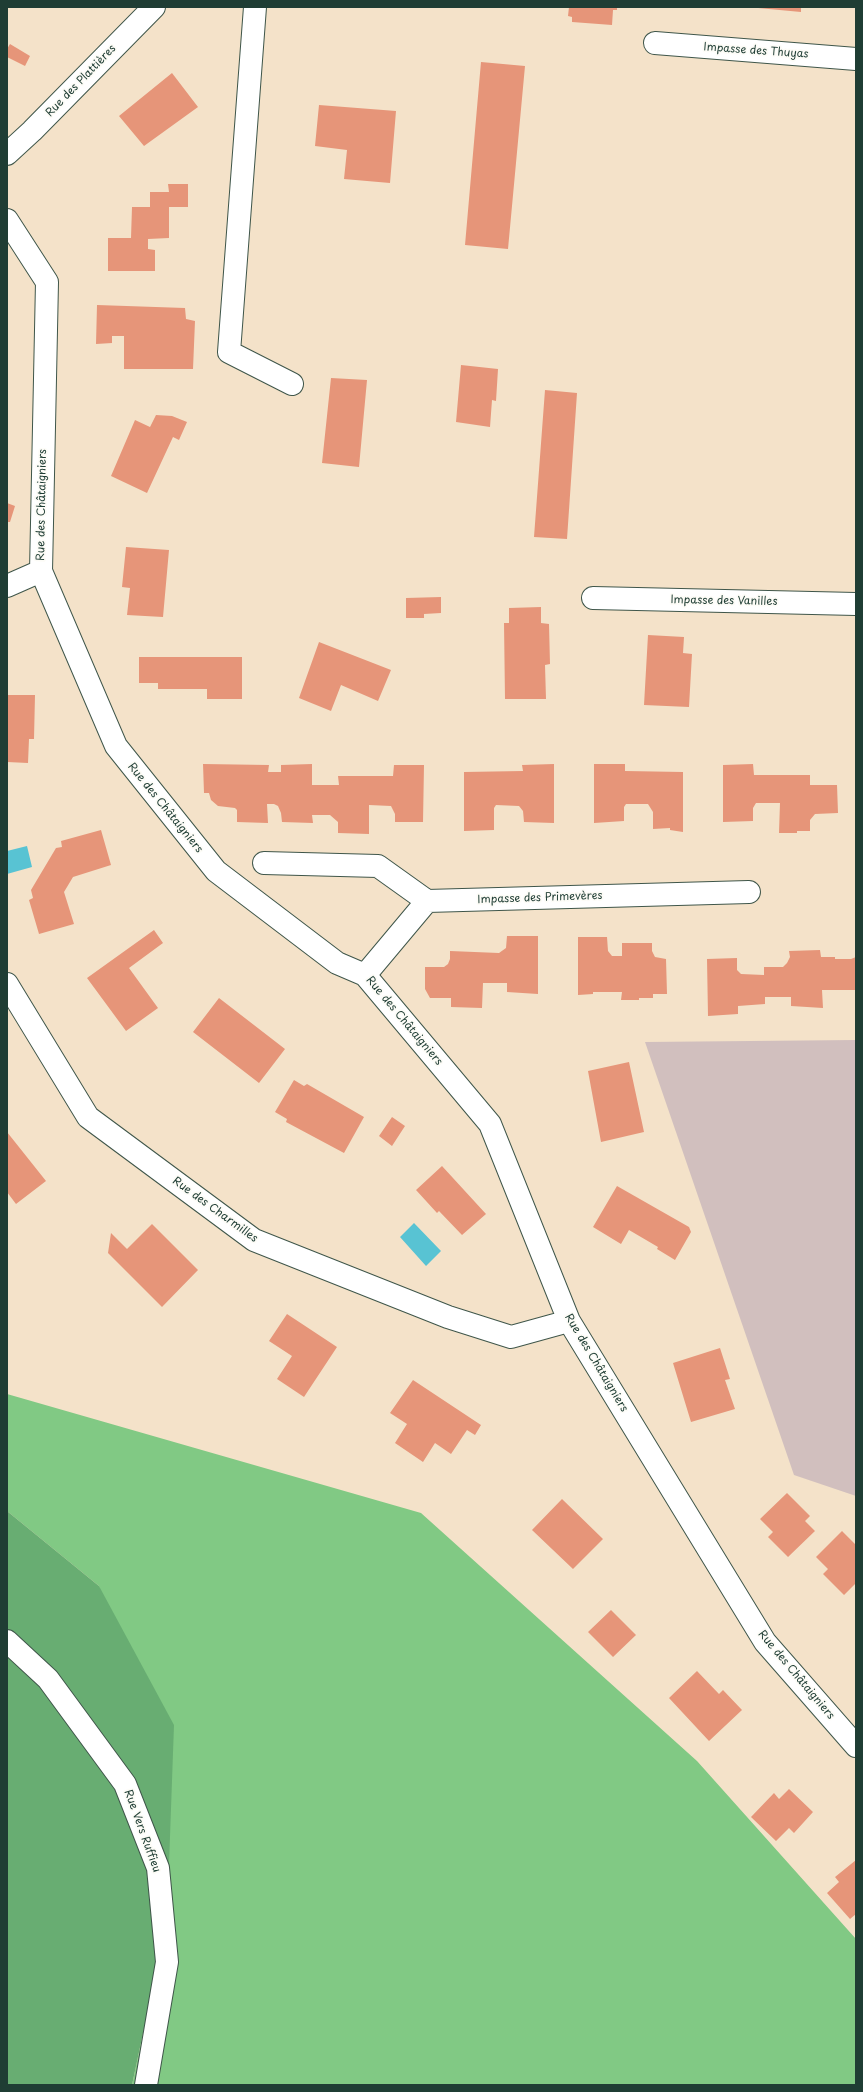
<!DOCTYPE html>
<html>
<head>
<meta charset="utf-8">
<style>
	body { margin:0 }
	#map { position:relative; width:863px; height:2092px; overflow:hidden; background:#f4e2c9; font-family:"Playpen Sans",sans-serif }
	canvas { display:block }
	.frame { position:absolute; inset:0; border:8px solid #1f3d34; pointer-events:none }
</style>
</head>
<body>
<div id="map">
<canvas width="863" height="2092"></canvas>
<div class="frame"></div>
</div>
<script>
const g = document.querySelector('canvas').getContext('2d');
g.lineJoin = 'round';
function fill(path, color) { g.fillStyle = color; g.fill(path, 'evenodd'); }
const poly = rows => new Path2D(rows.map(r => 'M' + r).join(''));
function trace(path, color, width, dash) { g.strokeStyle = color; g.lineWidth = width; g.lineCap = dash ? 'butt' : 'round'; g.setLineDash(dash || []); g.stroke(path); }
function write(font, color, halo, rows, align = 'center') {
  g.font = font + ' "Playpen Sans",sans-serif'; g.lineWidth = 3.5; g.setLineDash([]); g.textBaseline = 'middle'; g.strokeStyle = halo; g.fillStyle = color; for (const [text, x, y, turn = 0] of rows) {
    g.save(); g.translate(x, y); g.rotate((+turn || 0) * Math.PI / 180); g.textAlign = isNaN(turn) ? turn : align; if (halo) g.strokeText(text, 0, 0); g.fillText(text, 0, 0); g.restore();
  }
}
fill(poly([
	[856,1040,856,1496,794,1475,645,1042]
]), '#d1bfbe');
fill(poly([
	[7,1394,421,1513,697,1761,856,1939,856,2085,132,2085,167,1920,99,1586,7,1511]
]), '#81c984');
fill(poly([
	[7,1511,99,1586,174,1725,167,1920,132,2085,7,2085]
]), '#68ad72');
fill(poly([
	[27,846,32,867,7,874,7,851],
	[414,1223,441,1251,426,1266,400,1237]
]), '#58c3d3');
fill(poly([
	[569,7,617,7,617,10,613,10,612,25,572,22,572,17,568,16],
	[758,7,801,7,801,12,758,8],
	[10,44,30,56,25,66,7,57,7,49],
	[481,62,525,66,508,249,465,245],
	[172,73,198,107,144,146,119,116],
	[319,105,396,111,390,183,344,179,347,150,315,146],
	[168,184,188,184,188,207,169,207,169,238,148,239,148,249,155,250,155,271,108,271,108,238,131,238,132,207,150,207,150,192,169,192],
	[97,305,185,308,186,319,195,321,193,369,124,369,124,336,112,336,112,343,96,344],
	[461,365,498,369,496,401,492,400,490,427,456,422],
	[331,378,367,380,359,467,322,463],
	[545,390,577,393,567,539,534,537],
	[156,415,172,416,187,422,179,440,173,437,147,493,111,476,135,420,150,427],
	[7,503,15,506,10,522,7,522],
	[126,547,169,550,163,617,127,615,130,588,122,587],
	[441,597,441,613,424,614,424,618,406,618,406,598],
	[541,607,541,623,549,624,550,664,545,665,546,699,505,699,504,623,509,623,509,608],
	[648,635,684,637,683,653,692,654,689,707,644,705],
	[319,642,391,670,378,701,341,685,331,711,299,698],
	[139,657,242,657,242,699,207,699,207,689,158,689,158,683,139,683],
	[7,695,35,695,34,739,29,739,28,763,7,762],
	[203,764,269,765,268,772,281,772,281,765,312,764,312,785,339,785,338,776,393,776,394,765,424,765,423,822,395,822,395,814,391,806,369,805,369,834,338,833,338,822,330,815,312,815,313,823,282,822,281,813,278,806,274,804,267,804,268,823,237,822,237,810,235,808,218,806,211,800,209,793,204,793],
	[554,764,554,823,524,822,523,811,519,806,496,805,494,808,494,830,464,831,464,772,523,771,522,765],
	[594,764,625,764,625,771,683,772,683,832,670,830,670,828,653,829,653,812,648,804,626,804,624,807,624,821,594,823],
	[753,764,754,775,810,775,810,785,837,785,838,813,815,814,810,820,810,831,797,831,797,833,779,833,780,803,756,803,753,808,753,821,723,822,723,765],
	[101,830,111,865,73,877,64,892,74,924,39,934,29,900,33,898,31,890,56,848,62,847,61,841],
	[154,930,163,943,129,968,158,1008,126,1031,87,978],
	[507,936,538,936,538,994,507,992,507,983,483,983,482,1008,451,1007,451,998,430,998,425,989,425,967,444,967,448,964,450,959,450,951,499,953,506,948],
	[578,937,607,937,608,951,612,956,622,956,622,943,652,943,652,951,655,957,666,959,667,994,653,994,653,998,639,998,639,1000,621,1000,622,992,593,992,593,994,578,995],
	[820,950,821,957,835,957,835,959,851,959,856,957,856,990,822,990,823,1008,791,1006,791,997,765,997,765,1004,738,1006,738,1014,708,1016,707,959,737,958,737,970,741,974,764,975,764,967,783,967,787,963,790,957,789,951],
	[219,998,285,1049,259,1083,193,1032],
	[629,1062,644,1132,601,1142,588,1071],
	[294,1080,304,1086,307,1084,364,1117,344,1153,286,1122,287,1119,275,1112],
	[392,1117,405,1126,392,1146,379,1136],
	[7,1132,46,1181,16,1204,7,1192],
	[442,1166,486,1214,462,1235,439,1211,437,1213,416,1190],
	[617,1186,689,1227,691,1232,675,1260,657,1249,658,1247,629,1230,621,1244,593,1227],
	[152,1224,198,1270,162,1307,108,1253,111,1233,127,1249],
	[287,1314,337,1347,304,1397,277,1379,292,1356,269,1341],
	[720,1348,730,1379,725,1380,735,1409,691,1422,673,1363],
	[413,1380,481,1425,475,1435,467,1430,451,1454,435,1443,423,1462,395,1443,407,1424,390,1413],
	[787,1493,810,1516,805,1521,815,1531,788,1557,768,1537,773,1532,760,1519],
	[562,1499,603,1539,573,1569,532,1530],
	[842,1531,856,1545,856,1583,844,1595,823,1574,828,1569,816,1557],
	[611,1610,636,1635,613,1657,588,1632],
	[697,1671,719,1694,723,1690,742,1710,709,1741,669,1698],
	[789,1789,813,1812,794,1833,789,1828,776,1841,751,1817,774,1793,779,1799],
	[856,1860,856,1914,850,1919,827,1893,839,1882,835,1877]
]), '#e69579');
const minor = poly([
	[255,7,229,352,292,384],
	[655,43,856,59],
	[7,154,32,131,154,7],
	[7,220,47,282,41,571,116,746,216,871,337,963,365,975,490,1124,569,1321,765,1642,856,1746],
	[7,586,41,571],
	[593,598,856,604],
	[264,863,378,866,427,901],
	[365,975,427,901,749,892],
	[7,984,88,1117,254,1240,448,1317,511,1337,569,1321],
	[7,1641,48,1679,125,1784,158,1868,167,1962,146,2085]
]);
trace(minor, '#3f564a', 24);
trace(minor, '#fff', 22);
write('11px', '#1f3d34', '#fdfcf7', [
	["Impasse des Thuyas",756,51,4],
	["Rue des Plattières",81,81,-46],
	["Rue des Châtaigniers",42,505,-89],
	["Impasse des Vanilles",724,601,1],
	["Rue des Châtaigniers",165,808,51],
	["Impasse des Primevères",540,898,-2],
	["Rue des Châtaigniers",404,1021,50],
	["Rue des Charmilles",215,1210,36],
	["Rue des Châtaigniers",596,1363,59],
	["Rue des Châtaigniers",796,1675,50],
	["Rue Vers Ruffieu",142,1831,70]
]);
</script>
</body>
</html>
